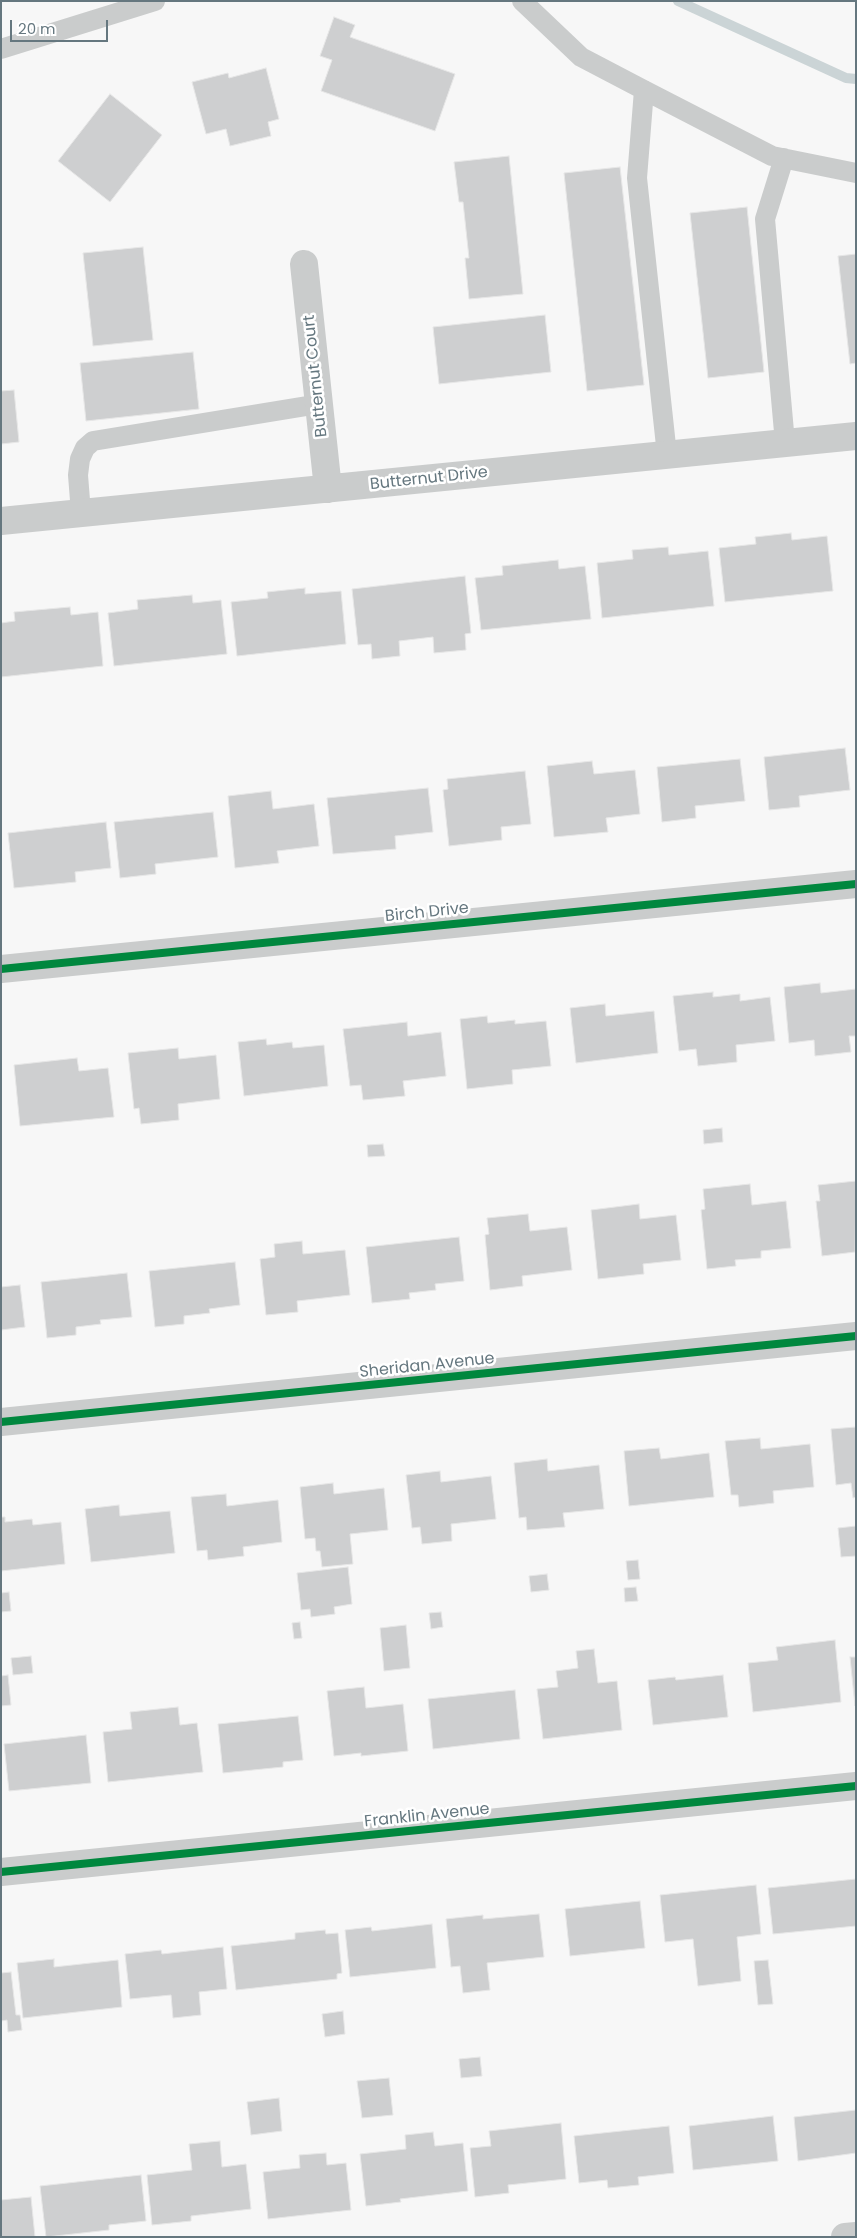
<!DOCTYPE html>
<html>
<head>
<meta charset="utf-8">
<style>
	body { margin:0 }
	#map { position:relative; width:857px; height:2238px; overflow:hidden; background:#f7f7f7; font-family:Poppins,sans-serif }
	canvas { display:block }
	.frame { position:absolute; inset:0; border:2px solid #65777f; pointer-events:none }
	.scale { position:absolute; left:10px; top:20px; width:98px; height:22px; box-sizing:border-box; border:2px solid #65777f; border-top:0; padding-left:6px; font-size:15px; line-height:18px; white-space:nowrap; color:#65777f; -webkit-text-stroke:4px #fff; paint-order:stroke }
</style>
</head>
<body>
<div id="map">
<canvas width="857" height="2238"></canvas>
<div class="frame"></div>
<div class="scale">20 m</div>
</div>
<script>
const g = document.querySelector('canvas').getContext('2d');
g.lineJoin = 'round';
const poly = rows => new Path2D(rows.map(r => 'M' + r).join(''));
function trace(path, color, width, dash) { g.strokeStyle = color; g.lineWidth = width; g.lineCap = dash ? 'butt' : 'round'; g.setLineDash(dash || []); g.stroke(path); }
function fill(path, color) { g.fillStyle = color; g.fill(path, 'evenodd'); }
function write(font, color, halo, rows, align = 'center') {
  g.font = font + ' Poppins,sans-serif'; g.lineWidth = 5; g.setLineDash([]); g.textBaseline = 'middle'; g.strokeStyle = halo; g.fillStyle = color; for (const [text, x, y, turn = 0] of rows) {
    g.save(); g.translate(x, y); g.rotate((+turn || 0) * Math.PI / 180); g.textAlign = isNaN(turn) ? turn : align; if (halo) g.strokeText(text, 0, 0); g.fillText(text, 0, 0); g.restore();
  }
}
trace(poly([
	[678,1,846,78,856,79]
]), '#cbd4d6', 10);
const building = poly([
	[334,17,355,25,350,37,455,74,435,131,321,91,332,60,320,56,334,17],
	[266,68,279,119,268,122,271,136,230,146,226,129,206,134,192,82,228,73,229,78,266,68],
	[110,94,162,135,110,202,58,161,110,94],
	[509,156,523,294,469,299,465,258,469,258,463,202,459,202,454,162,509,156],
	[620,167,644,385,587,391,564,173,620,167],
	[747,207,764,372,708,378,690,213,747,207],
	[143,247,153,340,93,346,83,253,143,247],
	[856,254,856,363,850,364,838,256,856,254],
	[545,315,551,372,439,384,433,327,545,315],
	[193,352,199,409,86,421,80,363,193,352],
	[14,390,19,442,1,444,1,391,14,390],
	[791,533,792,540,827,536,833,591,725,602,719,548,756,544,755,537,791,533],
	[668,547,669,555,708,551,714,606,602,618,597,563,633,559,632,550,668,547],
	[558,560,559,569,585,566,591,619,481,630,475,578,503,575,502,566,558,560],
	[465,576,471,633,465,634,466,650,434,653,433,637,399,641,400,656,372,659,371,644,358,645,352,589,465,576],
	[305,588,305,594,341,591,346,644,237,656,231,602,268,598,267,592,305,588],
	[192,595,193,603,221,600,227,654,114,666,108,613,138,609,137,600,192,595],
	[70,607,71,615,98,612,103,666,1,677,1,623,15,621,14,612,70,607],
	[845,748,850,790,799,796,800,807,769,810,764,757,845,748],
	[740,759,745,801,695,806,696,818,662,822,657,767,740,759],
	[592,761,594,774,635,770,640,814,606,818,608,832,554,837,547,766,592,761],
	[525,771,531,824,501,827,502,840,449,846,443,790,448,789,447,779,525,771],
	[428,788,433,832,395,836,396,849,333,854,327,798,428,788],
	[271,791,273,809,314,804,319,846,277,851,279,863,235,868,228,796,271,791],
	[213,812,218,857,155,864,156,874,120,878,114,822,213,812],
	[106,822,111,868,75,872,76,882,14,888,8,833,106,822],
	[820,983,821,993,856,989,856,1036,849,1036,851,1052,815,1056,814,1040,789,1043,784,987,820,983],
	[713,992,713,997,740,994,740,1001,770,997,775,1041,736,1045,737,1062,698,1066,696,1049,679,1051,673,996,713,992],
	[605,1004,606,1016,654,1011,658,1053,576,1063,570,1008,605,1004],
	[487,1016,488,1023,515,1020,515,1024,546,1021,551,1066,512,1070,513,1084,467,1089,460,1019,487,1016],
	[407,1022,408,1036,441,1032,446,1076,403,1081,405,1096,363,1100,361,1085,350,1086,343,1029,407,1022],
	[266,1039,267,1045,292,1042,293,1048,324,1045,328,1086,244,1096,238,1042,266,1039],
	[178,1048,179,1059,216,1055,220,1099,178,1104,179,1120,141,1124,139,1108,134,1109,128,1053,178,1048],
	[77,1058,79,1071,108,1068,114,1117,20,1126,14,1065,77,1058],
	[722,1128,723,1142,704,1144,703,1130,722,1128],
	[383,1144,385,1156,368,1157,367,1145,383,1144],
	[856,1181,855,1252,822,1256,816,1201,820,1201,818,1185,856,1181],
	[750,1184,752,1205,786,1201,791,1248,761,1251,761,1258,735,1260,736,1266,707,1269,701,1210,705,1209,703,1189,750,1184],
	[639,1204,640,1219,676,1215,681,1260,643,1264,644,1274,598,1279,591,1210,639,1204],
	[528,1214,530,1231,567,1227,572,1270,522,1276,523,1286,490,1290,485,1235,489,1234,487,1218,528,1214],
	[459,1237,464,1281,435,1284,436,1290,409,1293,410,1299,372,1303,366,1247,459,1237],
	[302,1241,303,1254,345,1250,350,1295,297,1301,298,1312,266,1315,260,1259,275,1257,274,1244,302,1241],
	[235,1262,240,1305,209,1309,210,1313,184,1316,184,1324,155,1327,149,1271,235,1262],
	[127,1273,132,1317,100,1320,101,1324,76,1327,76,1335,47,1338,41,1282,127,1273],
	[20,1285,25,1327,1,1330,1,1287,20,1285],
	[856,1427,856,1497,853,1498,851,1483,836,1485,831,1429,856,1427],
	[760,1438,761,1449,810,1444,814,1487,773,1491,774,1503,739,1507,738,1495,731,1495,725,1441,760,1438],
	[659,1448,661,1459,709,1453,714,1497,629,1506,624,1451,659,1448],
	[547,1459,548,1471,599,1465,604,1509,563,1513,565,1527,527,1530,526,1517,519,1518,514,1463,547,1459],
	[440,1471,441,1482,491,1476,496,1519,451,1524,452,1541,422,1544,420,1527,412,1528,406,1475,440,1471],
	[333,1483,334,1494,384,1488,388,1530,350,1534,353,1564,322,1567,320,1551,316,1551,315,1538,305,1539,300,1487,333,1483],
	[226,1494,227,1506,278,1500,282,1542,243,1547,244,1556,208,1560,207,1550,197,1551,191,1497,226,1494],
	[119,1505,120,1516,170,1511,175,1553,91,1562,85,1509,119,1505],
	[1,1517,5,1517,5,1522,32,1519,33,1525,61,1522,65,1564,1,1571,1,1517],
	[856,1526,856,1556,841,1557,838,1528,856,1526],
	[638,1560,640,1579,628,1580,626,1561,638,1560],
	[348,1567,352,1604,334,1607,335,1614,311,1617,310,1609,301,1610,297,1573,348,1567],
	[547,1574,549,1590,531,1592,529,1576,547,1574],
	[636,1587,638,1601,625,1602,624,1588,636,1587],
	[9,1592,11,1611,1,1612,1,1593,9,1592],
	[441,1612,443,1627,431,1629,429,1613,441,1612],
	[300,1622,302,1638,294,1639,292,1623,300,1622],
	[406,1625,410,1668,384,1671,380,1628,406,1625],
	[835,1640,841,1702,753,1712,748,1663,778,1660,776,1647,835,1640],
	[594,1649,598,1683,617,1681,622,1730,543,1739,537,1689,558,1687,556,1671,578,1668,576,1651,594,1649],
	[31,1656,33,1673,13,1675,11,1658,31,1656],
	[850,1657,856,1657,855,1706,850,1657],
	[8,1675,11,1705,1,1706,1,1676,8,1675],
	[723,1675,728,1717,653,1725,648,1680,675,1677,676,1680,723,1675],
	[364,1687,366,1708,403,1704,408,1751,361,1756,361,1753,334,1756,327,1691,364,1687],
	[515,1690,520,1739,433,1749,428,1699,515,1690],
	[178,1707,180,1725,197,1723,203,1772,108,1782,103,1732,132,1729,130,1712,178,1707],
	[298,1716,303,1760,283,1762,283,1767,223,1773,218,1724,298,1716],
	[86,1735,91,1783,9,1791,4,1744,86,1735],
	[856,1879,856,1926,773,1934,768,1888,856,1879],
	[756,1885,761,1934,737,1937,741,1981,698,1986,693,1939,665,1942,660,1895,756,1885],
	[640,1901,645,1948,570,1956,565,1909,640,1901],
	[539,1914,544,1957,487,1963,490,1990,463,1993,460,1966,451,1967,446,1919,483,1915,483,1919,539,1914],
	[432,1924,436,1968,350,1977,345,1930,371,1927,372,1931,432,1924],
	[325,1930,326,1934,338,1933,342,1973,337,1974,337,1979,236,1990,231,1946,295,1939,295,1933,325,1930],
	[223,1947,227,1989,199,1992,201,2015,173,2018,171,1995,130,1999,125,1954,161,1950,162,1954,223,1947],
	[54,1959,54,1967,118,1960,122,2007,23,2018,17,1963,54,1959],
	[768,1960,773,2004,758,2005,754,1961,768,1960],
	[11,1972,16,2015,20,2015,22,2030,8,2032,7,2020,1,2021,1,1973,11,1972],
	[343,2011,345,2034,325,2037,322,2014,343,2011],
	[480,2057,482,2076,461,2078,459,2059,480,2057],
	[389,2078,393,2115,362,2118,357,2081,389,2078],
	[279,2098,282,2131,251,2135,247,2102,279,2098],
	[856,2110,856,2153,798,2161,794,2117,856,2110],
	[773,2116,778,2161,693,2170,689,2126,773,2116],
	[561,2123,566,2179,508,2185,509,2193,475,2197,470,2148,491,2146,489,2131,561,2123],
	[669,2126,674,2173,638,2177,639,2185,608,2188,607,2180,579,2183,574,2136,669,2126],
	[433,2132,435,2146,463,2143,468,2191,400,2199,401,2202,366,2206,360,2154,406,2149,405,2135,433,2132],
	[220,2141,222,2167,246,2164,251,2209,191,2216,191,2221,152,2225,147,2175,192,2170,189,2144,220,2141],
	[326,2153,327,2165,346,2163,351,2210,268,2219,263,2172,300,2168,299,2155,326,2153],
	[141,2175,146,2221,109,2225,109,2230,46,2237,40,2186,141,2175],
	[31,2197,35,2237,1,2237,1,2200,31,2197]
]);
fill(building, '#cecfd0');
trace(building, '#e6e6e6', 1);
trace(poly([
	[522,1,581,57,644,90,772,156,856,173],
	[1,49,155,1],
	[644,90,637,178,667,455],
	[784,158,765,219,785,443],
	[81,513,78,475,80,459,85,448,93,441,319,404]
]), '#cacccc', 20);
trace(poly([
	[304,264,328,489],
	[1,521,856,436],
	[1,969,856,884],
	[1,1422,856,1336],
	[1,1872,856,1786],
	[845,2237,856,2236]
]), '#cacccc', 28);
trace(poly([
	[1,969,856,884],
	[1,1422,856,1336],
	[1,1872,856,1786]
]), '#00873e', 8);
write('16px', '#65777f', '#fff', [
	["Butternut Court",316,376,-96],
	["Butternut Drive",429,479,-6],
	["Birch Drive",427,913,-6],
	["Sheridan Avenue",427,1366,-6],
	["Franklin Avenue",427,1816,-6]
]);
</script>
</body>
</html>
